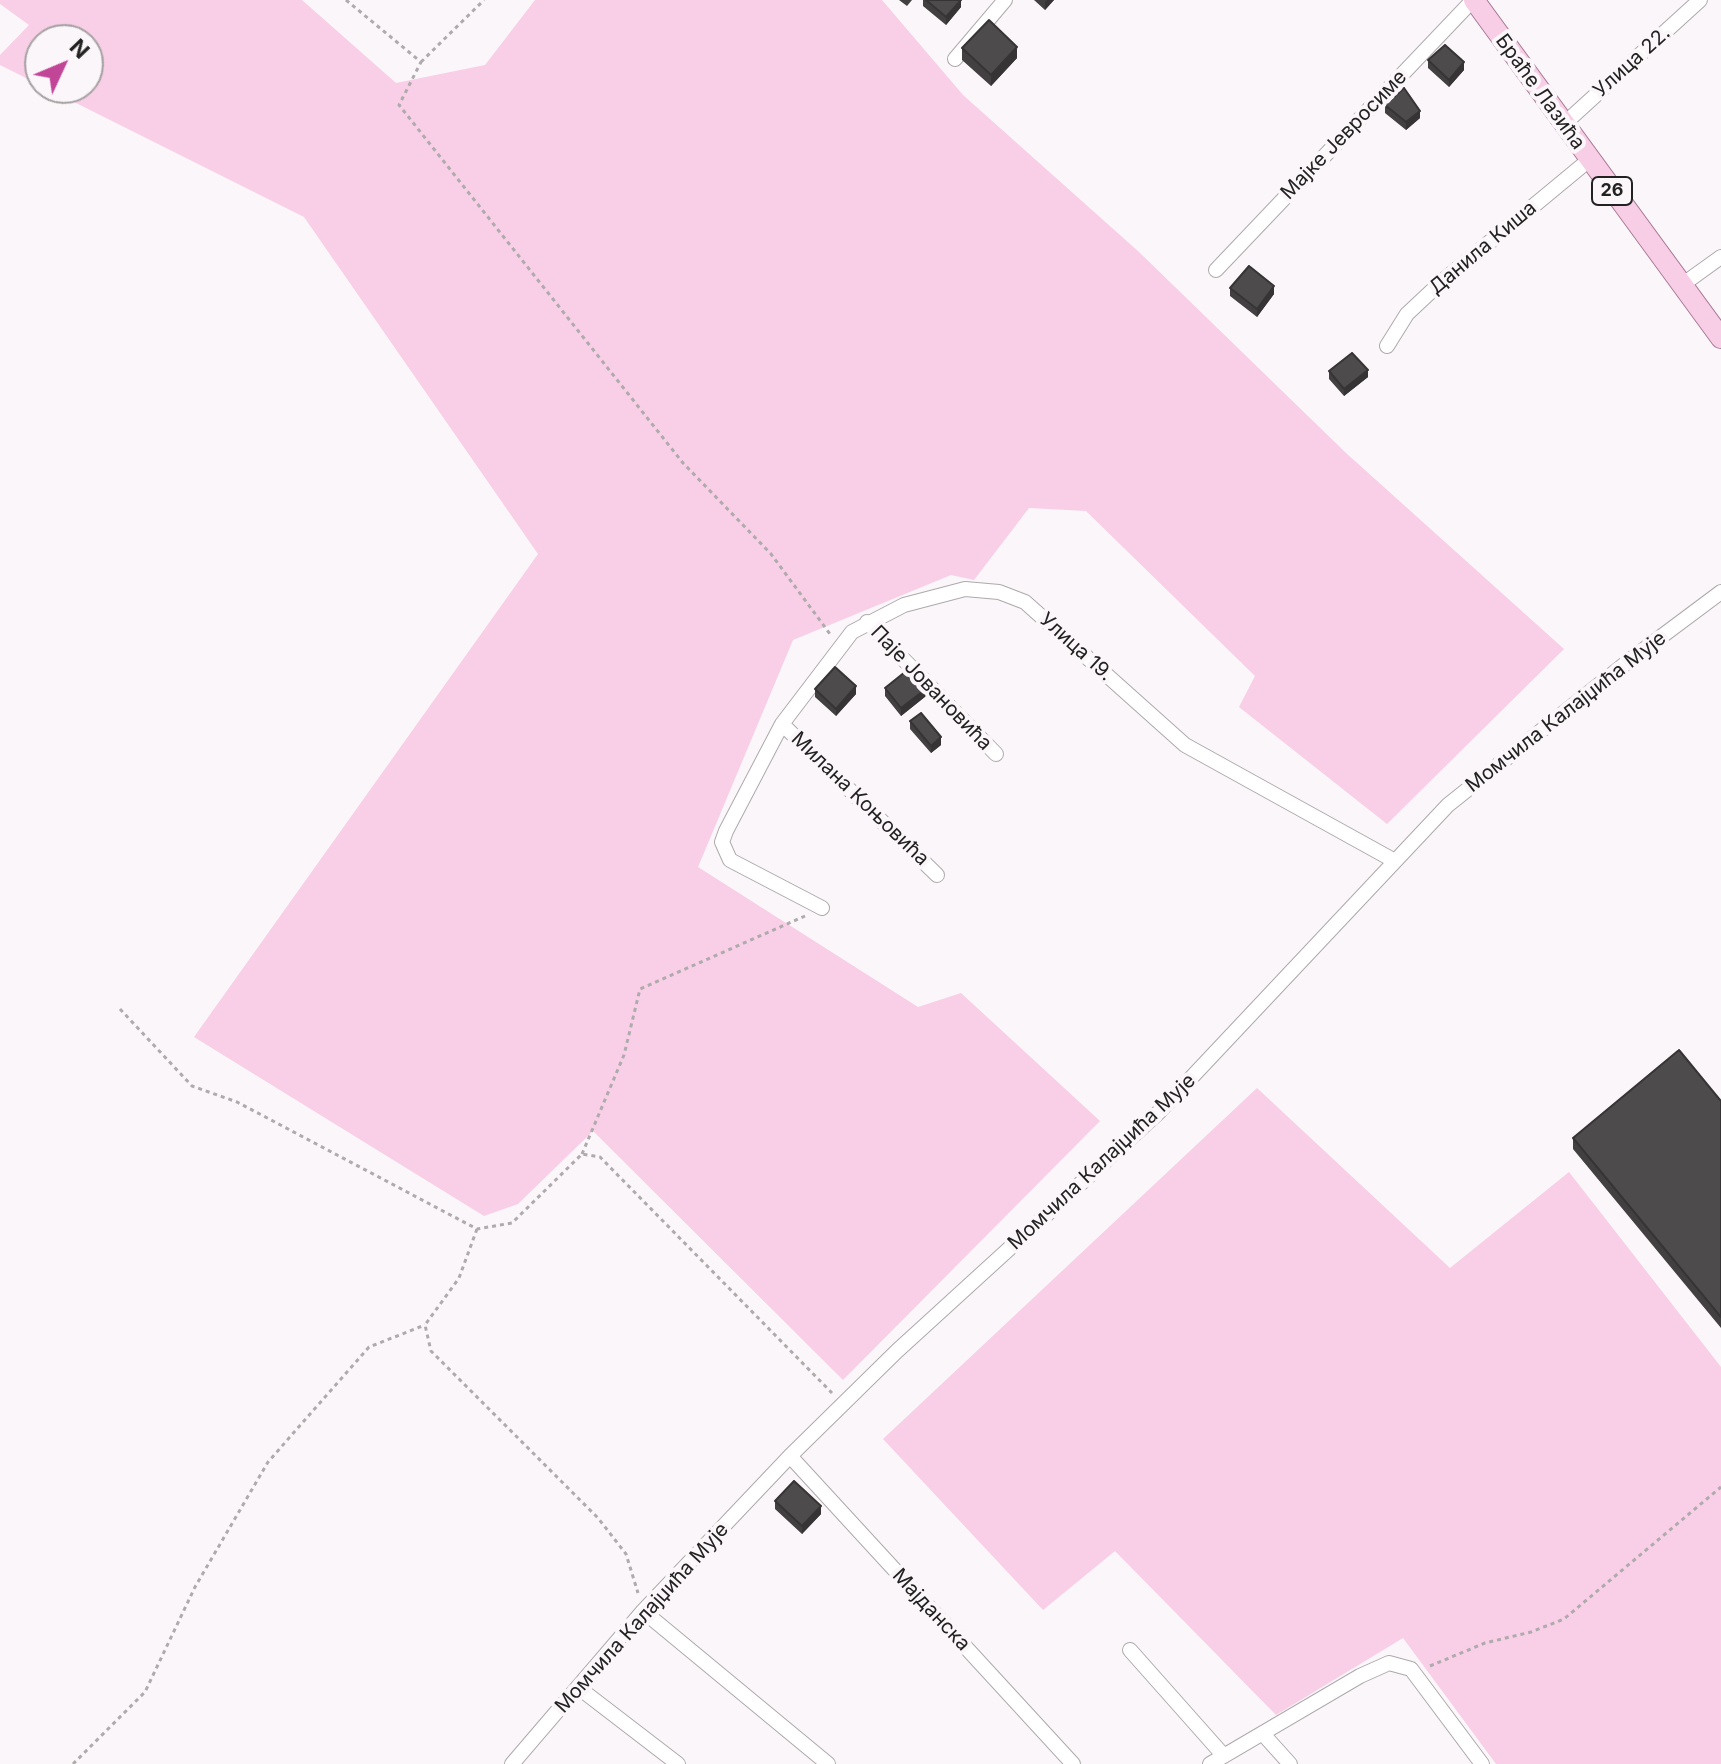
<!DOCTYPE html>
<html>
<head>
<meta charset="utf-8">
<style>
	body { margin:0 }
	#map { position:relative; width:1721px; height:1764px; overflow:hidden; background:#fbf6f9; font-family:Inter,sans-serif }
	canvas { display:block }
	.north { position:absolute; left:24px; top:24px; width:80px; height:80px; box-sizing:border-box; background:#fbf6f9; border:2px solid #a5a1a3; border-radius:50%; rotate:46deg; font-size:22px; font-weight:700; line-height:32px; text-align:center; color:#232222 }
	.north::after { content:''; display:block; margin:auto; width:28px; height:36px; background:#c14698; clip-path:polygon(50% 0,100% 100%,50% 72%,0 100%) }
</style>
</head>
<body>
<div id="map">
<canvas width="1721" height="1764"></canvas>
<div class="north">N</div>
</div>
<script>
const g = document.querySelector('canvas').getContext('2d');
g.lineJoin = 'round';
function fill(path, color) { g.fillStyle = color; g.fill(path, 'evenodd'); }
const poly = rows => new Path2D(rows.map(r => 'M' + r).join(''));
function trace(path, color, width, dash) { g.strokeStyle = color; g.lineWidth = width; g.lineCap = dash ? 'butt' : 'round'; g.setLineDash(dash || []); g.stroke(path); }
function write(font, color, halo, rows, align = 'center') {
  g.font = font + ' Inter,sans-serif'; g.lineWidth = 8; g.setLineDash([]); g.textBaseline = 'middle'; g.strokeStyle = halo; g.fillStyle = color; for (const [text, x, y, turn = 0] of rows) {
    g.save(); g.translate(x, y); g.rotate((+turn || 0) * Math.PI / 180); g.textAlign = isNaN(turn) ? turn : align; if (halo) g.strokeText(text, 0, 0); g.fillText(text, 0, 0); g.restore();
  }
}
fill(poly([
	[0,0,302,0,396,83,485,65,535,0,882,0,963,95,1139,252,1346,453,1564,649,1387,824,1239,707,1255,676,1086,511,1029,508,974,580,951,575,793,640,698,867,918,1007,961,993,1100,1121,843,1380,593,1131,518,1204,484,1216,194,1037,538,554,304,217,46,88,88,88,88,40,40,40,40,85,0,65,0,55,29,25,0,4],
	[1257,1088,1450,1268,1569,1172,1721,1367,1721,1764,1496,1764,1403,1638,1276,1715,1115,1551,1043,1610,883,1439]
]), '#f8cfe6');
const street = poly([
	[955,59,1005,0],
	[1564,124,1700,0],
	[1216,270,1473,0],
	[1682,285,1721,257],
	[1387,346,1407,314,1439,284,1589,160],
	[867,622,996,754],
	[782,724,937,875],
	[822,908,730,860,722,842,726,831,782,724,852,632,904,605,965,589,999,592,1025,602,1185,745,1393,860],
	[790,1456,1073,1764],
	[643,1611,828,1764],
	[1130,1650,1224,1756],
	[579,1688,678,1764],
	[1263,1734,1290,1764],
	[512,1764,643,1611,790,1456,897,1351,1159,1112,1448,805,1630,660,1721,592],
	[1210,1764,1360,1676,1389,1663,1411,1669,1482,1764]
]);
const primary = poly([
	[1474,0,1721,338]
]);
trace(street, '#aeaaac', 16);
trace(primary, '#aa7c96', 22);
trace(poly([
	[346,0,421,62,399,105,683,463,771,554,830,634],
	[421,62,484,0],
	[120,1009,192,1086,237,1102,477,1229,512,1223,582,1154,600,1157,832,1393],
	[582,1154,624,1055,640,989,805,916],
	[477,1229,459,1278,425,1325,431,1351,598,1518,626,1554,638,1593],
	[1430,1666,1485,1643,1531,1632,1564,1619,1721,1487],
	[73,1764,145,1692,195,1587,268,1462,369,1347,425,1325]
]), '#afabad', 3, [4, 4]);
trace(street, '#fff', 14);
trace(primary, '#f8cde6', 20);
fill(poly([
	[899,0,912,0,907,6],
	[923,0,961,0,961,7,946,25,923,6],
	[1034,0,1054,0,1045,10],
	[962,48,1017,58,991,86,962,60],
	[1428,60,1464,70,1449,87,1428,68],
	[1385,105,1420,118,1406,130,1385,113],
	[1230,288,1274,294,1257,317,1230,296],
	[1329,371,1368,377,1344,396,1329,379],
	[885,688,926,696,901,716,885,696],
	[815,689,856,694,836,716,815,697],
	[910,721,941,745,931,753,910,729],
	[1721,1101,1721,1328,1573,1149,1573,1138],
	[775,1501,821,1514,802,1534,775,1509]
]), '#434042');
fill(poly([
	[961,0,961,7,946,25,946,17],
	[1047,0,1054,0,1045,10,1045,2],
	[1017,47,1017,58,991,86,991,75],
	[1464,62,1464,70,1449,87,1449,80],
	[1420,111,1420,118,1406,130,1406,122],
	[1274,286,1274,294,1257,317,1257,309],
	[1368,370,1368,377,1344,396,1344,389],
	[856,686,856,694,836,716,836,709],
	[926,689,926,696,901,716,901,708],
	[941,737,941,745,931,753,931,746],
	[821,1506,821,1514,802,1534,802,1526]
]), '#373436');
const building = poly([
	[926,0,961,0,946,17,926,0],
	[989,20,1017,47,991,75,962,48,989,20],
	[1445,45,1464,62,1449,80,1428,60,1445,45],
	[1404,88,1420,111,1406,122,1385,105,1404,88],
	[1249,266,1274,286,1257,309,1230,288,1249,266],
	[1352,353,1368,370,1344,389,1329,371,1352,353],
	[835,667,856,686,836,709,815,689,835,667],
	[910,668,926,689,901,708,885,688,910,668],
	[921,713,941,737,931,746,910,721,921,713],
	[1679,1050,1721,1101,1721,1317,1573,1138,1679,1050],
	[794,1481,821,1506,802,1526,775,1501,794,1481]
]);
fill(building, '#4e4b4d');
trace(building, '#373436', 2);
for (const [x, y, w] of [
	[1612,191,40]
]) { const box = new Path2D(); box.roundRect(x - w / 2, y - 14, w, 28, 6); g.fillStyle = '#fbf6f9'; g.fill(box); trace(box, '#232222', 2); }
write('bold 18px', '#232222', null, [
	["26",1612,191]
]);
write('20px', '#232222', '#fbf6f9', [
	["Улица 22.",1632,62,-42],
	["Браће Лазића",1540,92,54],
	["Мајке Јевросиме",1344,135,-46],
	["Данила Киша",1483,248,-40],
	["Улица 19.",1076,647,42],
	["Паје Јовановића",931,688,46],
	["Момчила Калајџића Мује",1566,712,-38],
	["Милана Коњовића",860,799,44],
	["Момчила Калајџића Мује",1102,1162,-43],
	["Мајданска",931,1610,47],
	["Момчила Калајџића Мује",642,1618,-48]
]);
</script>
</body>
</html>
